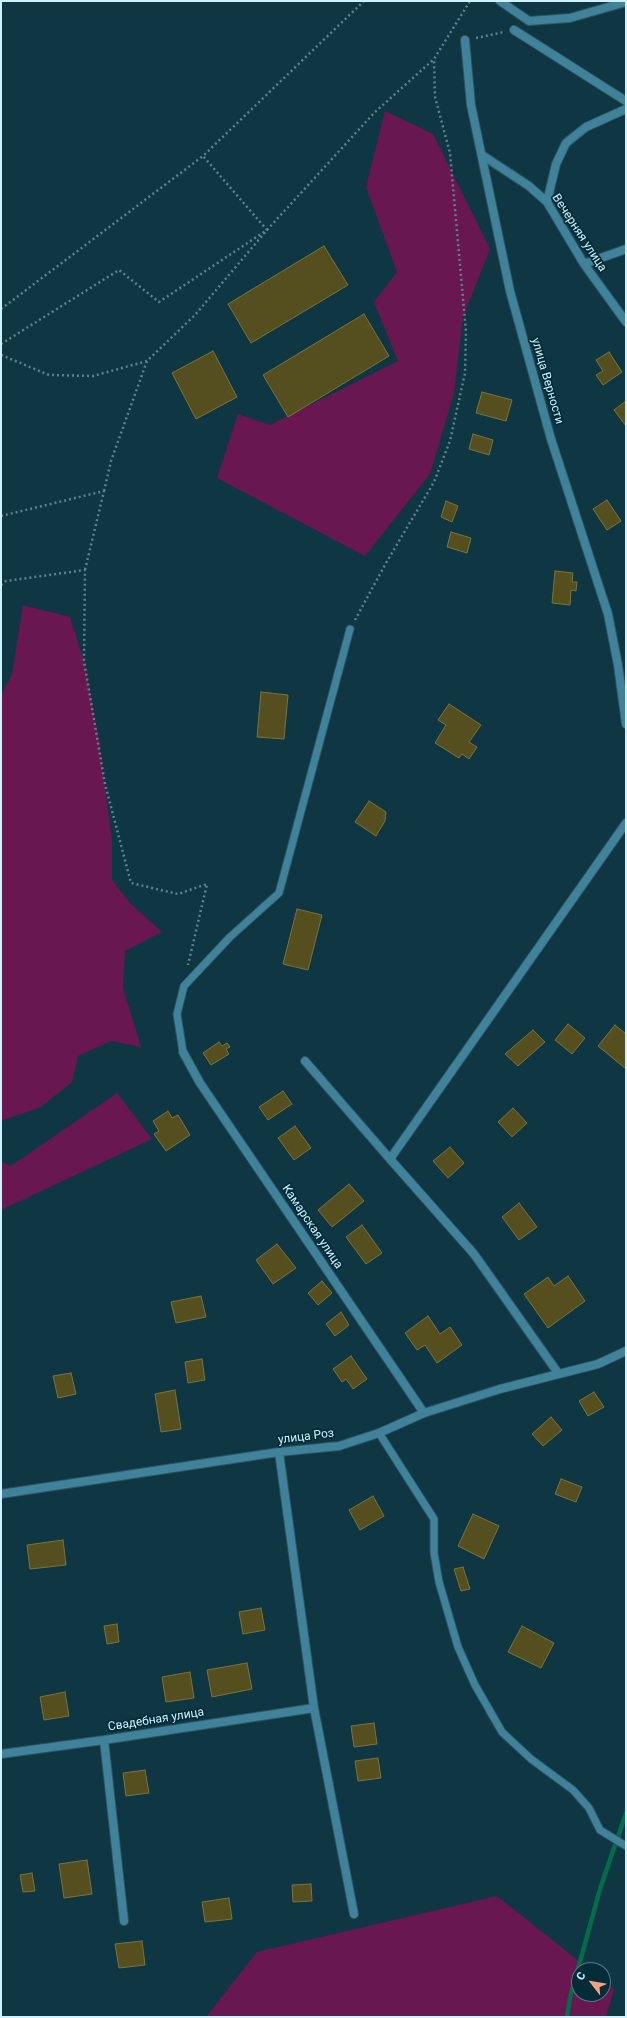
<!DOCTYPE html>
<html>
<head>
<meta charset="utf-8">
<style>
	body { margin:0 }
	#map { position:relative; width:627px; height:2018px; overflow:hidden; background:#0f3643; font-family:Roboto,sans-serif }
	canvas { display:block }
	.frame { position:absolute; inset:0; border:2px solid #cff2ff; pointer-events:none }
	.north { position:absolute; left:571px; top:1962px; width:40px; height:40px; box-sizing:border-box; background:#032c38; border:1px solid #557b88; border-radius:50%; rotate:301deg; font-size:11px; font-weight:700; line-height:16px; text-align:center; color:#cff2ff }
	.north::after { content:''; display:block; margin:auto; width:14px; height:18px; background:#f2a07f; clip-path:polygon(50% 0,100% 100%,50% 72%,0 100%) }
</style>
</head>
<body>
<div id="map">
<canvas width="627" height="2018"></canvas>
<div class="frame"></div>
<div class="north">С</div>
</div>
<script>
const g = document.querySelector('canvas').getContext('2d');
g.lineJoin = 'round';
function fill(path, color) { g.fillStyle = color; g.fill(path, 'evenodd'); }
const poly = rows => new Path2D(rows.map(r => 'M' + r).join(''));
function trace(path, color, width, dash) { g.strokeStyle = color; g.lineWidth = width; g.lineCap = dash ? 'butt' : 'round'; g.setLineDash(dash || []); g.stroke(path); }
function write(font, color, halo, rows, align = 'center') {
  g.font = font + ' Roboto,sans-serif'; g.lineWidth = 3.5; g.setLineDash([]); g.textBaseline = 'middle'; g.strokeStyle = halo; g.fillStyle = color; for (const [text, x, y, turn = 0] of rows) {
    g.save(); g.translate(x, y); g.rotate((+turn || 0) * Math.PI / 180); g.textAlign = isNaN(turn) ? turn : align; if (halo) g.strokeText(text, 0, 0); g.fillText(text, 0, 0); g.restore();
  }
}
fill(poly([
	[385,111,433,134,490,249,463,317,454,393,430,474,365,556,217,478,238,414,270,425,398,361,374,302,397,272,366,187],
	[23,605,70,617,84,661,98,734,112,840,112,880,130,903,162,932,125,951,123,988,141,1047,111,1041,78,1056,72,1082,41,1107,1,1121,1,696,12,674],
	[117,1093,152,1139,1,1210,1,1162,11,1166],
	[497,1896,590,1970,579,1970,579,1994,603,1994,603,1980,614,1989,606,2017,206,2017,257,1952]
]), '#691750');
trace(poly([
	[618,1837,626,1813],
	[567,2017,570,1998,600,1889,615,1845]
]), '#036c4a', 4.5);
const building = poly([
	[324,246,348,285,251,343,228,304,324,246],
	[364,314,389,356,288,417,263,375,364,314],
	[213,351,237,397,196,419,172,373,213,351],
	[609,352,622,372,603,385,596,375,603,371,596,360,609,352],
	[482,392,512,400,506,421,476,413,482,392],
	[626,401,626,426,614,410,626,401],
	[473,434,493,440,489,455,469,449,473,434],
	[607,500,621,521,607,530,593,509,607,500],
	[446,501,458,506,452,522,441,517,446,501],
	[451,532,471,538,467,553,447,547,451,532],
	[555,571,573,573,572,582,577,582,576,591,571,590,570,605,552,603,555,571],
	[261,692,288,695,284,739,257,737,261,692],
	[449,704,481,725,469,742,477,747,469,759,462,754,459,758,435,743,446,725,438,720,449,704],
	[369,801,386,812,385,821,376,836,355,822,369,801],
	[297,909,322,915,308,970,283,964,297,909],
	[568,1024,585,1038,572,1054,555,1040,568,1024],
	[615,1025,626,1034,626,1069,598,1046,615,1025],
	[533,1030,545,1042,518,1066,505,1054,533,1030],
	[219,1042,222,1046,227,1043,230,1047,226,1049,229,1054,211,1065,203,1053,219,1042],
	[283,1091,292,1104,268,1120,259,1107,283,1091],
	[513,1108,527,1123,512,1137,498,1122,513,1108],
	[168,1111,172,1118,178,1115,190,1135,166,1151,154,1134,159,1131,153,1121,168,1111],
	[295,1126,311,1148,294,1160,278,1138,295,1126],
	[450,1147,464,1163,448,1178,433,1161,450,1147],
	[349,1184,364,1201,332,1227,318,1210,349,1184],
	[519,1203,537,1227,519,1240,502,1217,519,1203],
	[362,1225,382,1253,366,1264,346,1237,362,1225],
	[277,1244,296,1268,273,1284,256,1260,277,1244],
	[568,1276,585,1301,548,1328,524,1294,548,1277,554,1286,568,1276],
	[322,1281,332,1293,318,1305,308,1293,322,1281],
	[201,1296,206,1317,176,1323,171,1302,201,1296],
	[341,1312,349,1325,335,1336,326,1324,341,1312],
	[428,1316,440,1334,450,1327,462,1345,437,1363,425,1345,417,1350,405,1333,428,1316],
	[351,1356,367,1379,353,1389,346,1379,342,1382,333,1369,351,1356],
	[202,1359,205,1380,188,1383,185,1362,202,1359],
	[71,1373,76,1394,58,1398,53,1376,71,1373],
	[175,1390,181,1429,161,1432,155,1394,175,1390],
	[594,1392,604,1407,588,1416,579,1401,594,1392],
	[551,1417,562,1430,543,1446,532,1434,551,1417],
	[561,1479,582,1487,576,1502,555,1494,561,1479],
	[373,1496,384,1516,360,1530,349,1510,373,1496],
	[473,1514,499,1526,484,1559,458,1546,473,1514],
	[63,1540,66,1565,30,1569,27,1545,63,1540],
	[463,1567,470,1589,461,1591,454,1569,463,1567],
	[261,1608,265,1630,243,1634,239,1612,261,1608],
	[117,1624,119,1642,107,1644,104,1626,117,1624],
	[522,1626,554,1643,541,1668,508,1652,522,1626],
	[247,1663,252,1689,212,1697,207,1670,247,1663],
	[190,1672,194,1698,166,1702,162,1677,190,1672],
	[65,1692,69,1716,44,1720,40,1697,65,1692],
	[374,1723,377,1744,354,1747,351,1726,374,1723],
	[378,1758,381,1778,358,1781,355,1761,378,1758],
	[145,1770,149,1793,126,1796,123,1773,145,1770],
	[87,1860,92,1894,64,1898,59,1864,87,1860],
	[32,1873,35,1891,23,1892,20,1875,32,1873],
	[311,1884,312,1901,293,1902,292,1885,311,1884],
	[229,1898,232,1919,205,1922,202,1902,229,1898],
	[142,1941,145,1965,119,1968,115,1944,142,1941]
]);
fill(building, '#554f20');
trace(building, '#7b743a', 1);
const service = poly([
	[183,1052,177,1014,184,986,230,937,279,893,350,629],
	[379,1433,434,1519,434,1553,439,1582,458,1647,475,1685,502,1732,531,1759,573,1790,589,1808,600,1830,626,1846]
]);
const minor = poly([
	[500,1,529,21,570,18,626,2],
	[514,30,626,101],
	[465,40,471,105,510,291,551,439,608,614,618,665,626,724],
	[482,155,529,186,547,202,584,264,626,322],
	[547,202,556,164,566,143,586,127,626,109],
	[584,264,626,249],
	[183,1052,200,1083,424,1413],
	[305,1061,390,1159],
	[558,1373,474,1254,390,1159,626,823],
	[279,1452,314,1708,354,1914],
	[1,1494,279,1452,339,1446,379,1433,424,1413,500,1389,598,1364,626,1351],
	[104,1740,124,1921],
	[1,1754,104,1740,314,1708]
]);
trace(service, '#2e5461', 9);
trace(minor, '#2e5461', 10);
trace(poly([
	[476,38,504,32],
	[1,309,203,156],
	[1,344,119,270,159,302,267,230,203,156,364,1],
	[1,355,49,375,93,376,147,361,195,315,267,230,374,113,434,59,470,1],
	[104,491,111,461,147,361],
	[1,516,104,491,85,570],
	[1,585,6,581,85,570,84,661,105,784,131,883,178,894,207,884,188,965],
	[355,620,386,563,434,482,450,441,465,373,466,332,450,153,435,97,434,60]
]), '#5d828f', 2.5, [2, 3]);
trace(service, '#408299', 7);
trace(minor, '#408299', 8);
write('12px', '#cff2ff', '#032c38', [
	["Вечерняя улица",579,233,57],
	["улица Верности",547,381,74],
	["Камарская улица",312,1227,56],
	["улица Роз",306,1437,-7],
	["Свадебная улица",156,1720,-9]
]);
</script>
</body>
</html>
